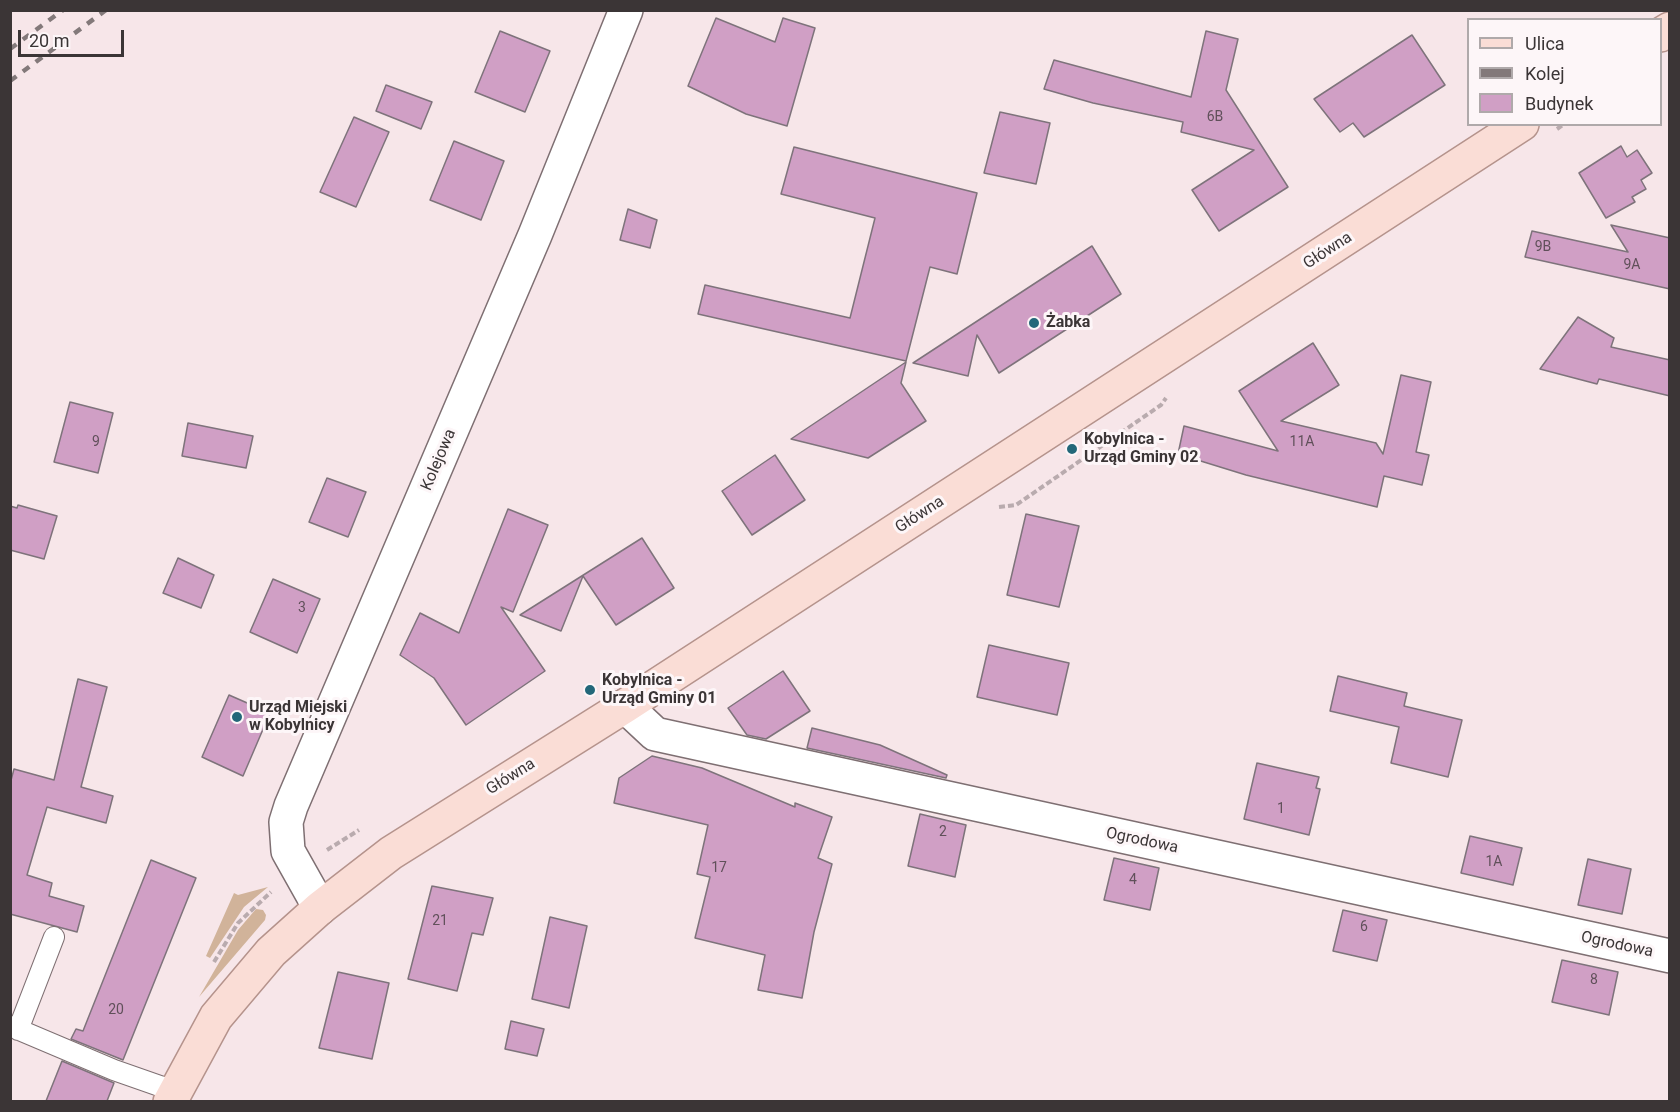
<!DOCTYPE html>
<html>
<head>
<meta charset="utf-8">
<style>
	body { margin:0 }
	#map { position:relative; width:1680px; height:1112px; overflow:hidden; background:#f7e6e9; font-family:Roboto,sans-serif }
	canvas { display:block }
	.frame { position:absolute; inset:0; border:12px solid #3b3536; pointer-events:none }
	.legend { position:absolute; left:1467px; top:18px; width:195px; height:108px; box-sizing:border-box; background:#fdf6f8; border:2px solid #afa9aa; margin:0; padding:8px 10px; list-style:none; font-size:18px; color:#3b3536 }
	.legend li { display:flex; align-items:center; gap:12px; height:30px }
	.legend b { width:30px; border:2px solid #afa9aa }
	.scale { position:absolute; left:18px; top:30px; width:106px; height:27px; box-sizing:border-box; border:3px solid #3b3536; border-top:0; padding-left:8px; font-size:18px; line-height:21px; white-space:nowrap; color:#3b3536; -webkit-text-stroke:4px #fdf6f8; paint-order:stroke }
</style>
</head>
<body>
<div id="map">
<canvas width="1680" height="1112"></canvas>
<div class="frame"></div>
<ul class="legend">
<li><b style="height:8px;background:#faddd6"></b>Ulica</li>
<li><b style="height:8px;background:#83797a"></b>Kolej</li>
<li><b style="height:16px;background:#d09fc5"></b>Budynek</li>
</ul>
<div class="scale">20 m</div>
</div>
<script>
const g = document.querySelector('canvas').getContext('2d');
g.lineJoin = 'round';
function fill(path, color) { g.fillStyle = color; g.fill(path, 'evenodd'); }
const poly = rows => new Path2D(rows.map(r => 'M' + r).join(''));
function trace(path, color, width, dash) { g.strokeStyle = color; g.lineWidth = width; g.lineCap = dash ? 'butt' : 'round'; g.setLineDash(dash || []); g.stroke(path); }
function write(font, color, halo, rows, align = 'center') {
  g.font = font + ' Roboto,sans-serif'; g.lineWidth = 6; g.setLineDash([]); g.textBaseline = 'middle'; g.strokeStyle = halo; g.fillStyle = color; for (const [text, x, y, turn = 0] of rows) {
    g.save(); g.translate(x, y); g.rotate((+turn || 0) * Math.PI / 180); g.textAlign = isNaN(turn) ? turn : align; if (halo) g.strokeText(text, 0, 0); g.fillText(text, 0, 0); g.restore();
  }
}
fill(poly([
	[268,887,244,907,210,958,206,956,234,893,238,895],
	[256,909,263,910,266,915,265,920,199,997,238,930]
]), '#d1b39a');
const building = poly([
	[716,18,775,42,783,18,815,28,787,126,746,114,688,86,716,18],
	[500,31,550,51,525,112,475,92,500,31],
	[1206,31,1238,39,1226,90,1288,187,1219,231,1192,190,1254,150,1181,132,1183,122,1093,103,1044,89,1054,60,1191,97,1206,31],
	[1412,35,1445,85,1364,137,1353,123,1340,132,1314,99,1412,35],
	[386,85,432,102,421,129,376,111,386,85],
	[1000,112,1050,123,1036,184,984,173,1000,112],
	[354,117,389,132,356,207,320,192,354,117],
	[454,141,504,161,481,220,430,200,454,141],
	[1621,146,1627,157,1637,150,1652,173,1641,180,1646,189,1632,197,1635,202,1606,218,1579,173,1621,146],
	[794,147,977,193,957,274,930,267,906,361,698,314,705,285,850,318,875,218,781,194,794,147],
	[628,209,657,220,650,248,620,240,628,209],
	[1611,225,1670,238,1670,289,1525,257,1532,231,1628,252,1611,225],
	[1092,246,1121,294,999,373,977,335,968,376,913,363,1092,246],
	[1578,317,1614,338,1611,347,1670,360,1670,396,1599,379,1597,384,1540,369,1578,317],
	[1313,343,1339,385,1281,421,1376,443,1383,454,1401,375,1431,382,1416,452,1429,455,1422,485,1384,476,1377,507,1246,475,1178,454,1184,426,1278,451,1239,391,1313,343],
	[906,362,901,383,926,421,868,458,791,439,906,362],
	[70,402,113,413,98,473,54,462,70,402],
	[188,423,253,436,246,468,182,456,188,423],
	[775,455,805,500,752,535,722,491,775,455],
	[327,478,366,492,348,537,309,522,327,478],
	[18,505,57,516,44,559,10,550,10,506,17,508,18,505],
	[508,509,548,525,513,612,501,607,545,671,466,725,434,678,400,655,420,613,459,633,508,509],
	[1026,514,1079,526,1059,607,1007,595,1026,514],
	[642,538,674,588,616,625,583,576,561,631,520,615,642,538],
	[178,558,214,575,201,608,163,593,178,558],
	[273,579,320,599,297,653,250,632,273,579],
	[989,645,1069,663,1057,715,977,697,989,645],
	[783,671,810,711,766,739,747,735,728,708,783,671],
	[1338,676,1407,693,1404,706,1462,720,1448,777,1391,763,1399,727,1330,711,1338,676],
	[78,679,107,687,81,787,113,796,106,823,47,807,27,875,52,883,49,896,84,906,77,932,10,914,10,784,14,769,54,780,78,679],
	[229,695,270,713,243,776,202,757,229,695],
	[812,728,880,745,947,775,946,778,807,748,812,728],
	[652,756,702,768,795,807,795,803,832,817,818,858,832,864,814,932,802,998,758,990,765,955,695,938,710,877,697,874,708,825,614,803,619,778,652,756],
	[1257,763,1319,777,1316,788,1320,789,1309,835,1244,819,1257,763],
	[920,814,966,825,955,877,908,866,920,814],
	[1470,836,1522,848,1513,885,1461,873,1470,836],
	[1114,858,1159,868,1150,910,1104,900,1114,858],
	[1588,859,1631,869,1622,914,1578,905,1588,859],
	[151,860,196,878,123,1060,71,1039,76,1029,83,1031,151,860],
	[432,886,493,898,483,935,472,933,457,991,408,979,432,886],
	[1343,910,1387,920,1377,961,1333,951,1343,910],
	[550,917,587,926,569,1008,532,999,550,917],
	[1562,960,1618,972,1609,1015,1552,1002,1562,960],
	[338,972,389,983,372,1059,319,1048,338,972],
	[511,1021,544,1029,537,1056,505,1049,511,1021],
	[62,1061,114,1083,107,1101,46,1101,62,1061]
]);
fill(building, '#d09fc5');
trace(building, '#7e737b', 1.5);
const service = poly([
	[10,1026,114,1070,174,1091],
	[18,1030,54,937]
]);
const minor = poly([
	[625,706,655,734,1670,956],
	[320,908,288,851,286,822,291,806,535,235,626,10]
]);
const primary = poly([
	[1660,35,1670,29],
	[170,1102,216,1017,271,952,320,908,391,853,625,706,1522,124]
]);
trace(service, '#7e6f72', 22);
trace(minor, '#7e6f72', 36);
trace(primary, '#b5938c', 36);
trace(poly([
	[1557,129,1564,124],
	[999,507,1016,505,1161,405,1166,398],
	[327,850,359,830],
	[214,962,238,923,271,892]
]), '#b9abae', 4, [6, 3]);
trace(service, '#fff', 20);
trace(minor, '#fff', 33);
trace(primary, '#faddd6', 33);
trace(poly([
	[10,49,63,10],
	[10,81,106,10]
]), '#83797a', 4.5, [8, 8]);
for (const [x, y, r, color] of [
	[1034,323,6,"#236779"],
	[1072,449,6,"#236779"],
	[590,690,6,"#236779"],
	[237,717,6,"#236779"]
]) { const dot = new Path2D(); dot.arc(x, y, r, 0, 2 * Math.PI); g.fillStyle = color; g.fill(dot); trace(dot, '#fdf6f8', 2); }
write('14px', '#60505a', null, [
	["6B",1215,117],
	["9B",1543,247],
	["9A",1632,265],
	["9",96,442],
	["11A",1302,442],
	["3",302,608],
	["1",1281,809],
	["2",943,832],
	["1A",1494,862],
	["17",719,868],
	["4",1133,880],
	["21",440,921],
	["6",1364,927],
	["8",1594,980],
	["20",116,1010]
]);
write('16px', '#3b3536', '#fdf6f8', [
	["Główna",1328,251,-33],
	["Kolejowa",439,460,-67],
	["Główna",920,515,-33],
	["Główna",511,777,-32],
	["Ogrodowa",1142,841,12],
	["Ogrodowa",1617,945,12]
]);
write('bold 16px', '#3b3536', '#fdf6f8', [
	["Żabka",1046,323],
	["Kobylnica -",1084,440],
	["Urząd Gminy 02",1084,458],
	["Kobylnica -",602,681],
	["Urząd Gminy 01",602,699],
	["Urząd Miejski",249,708],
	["w Kobylnicy",249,726]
], 'left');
</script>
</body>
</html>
